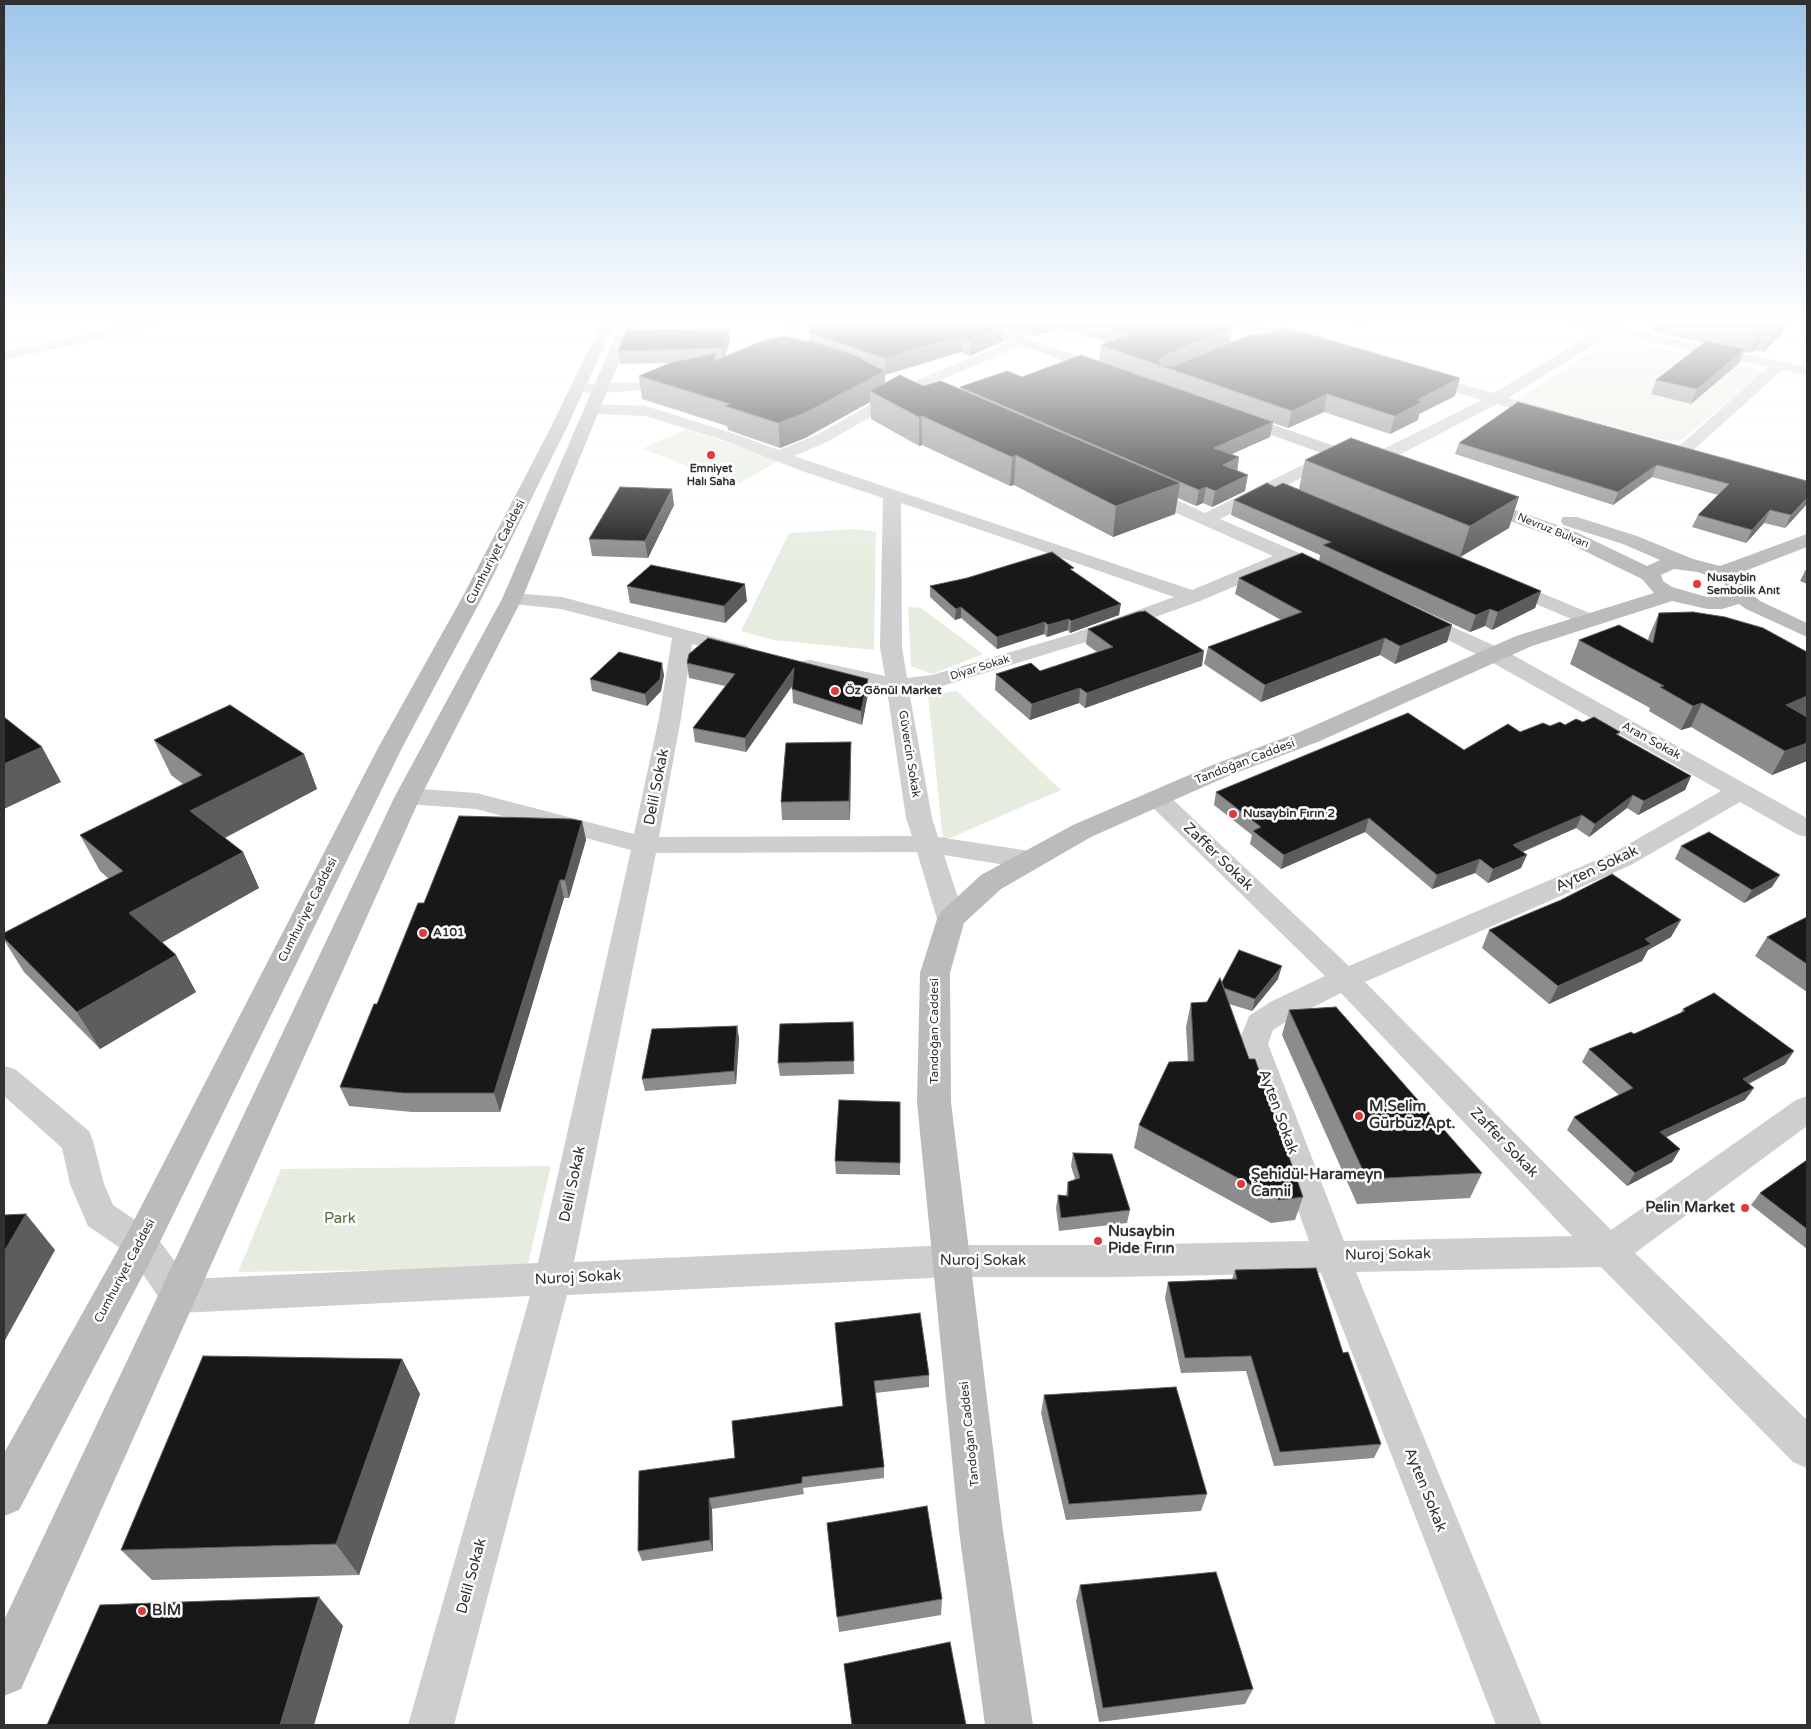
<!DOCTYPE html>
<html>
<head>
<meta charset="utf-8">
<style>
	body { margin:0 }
	#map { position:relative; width:1811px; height:1729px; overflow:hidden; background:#fff; font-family:"Varela Round",sans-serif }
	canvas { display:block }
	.frame { position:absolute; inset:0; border:5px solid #313131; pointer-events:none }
</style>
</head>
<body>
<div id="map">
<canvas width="1811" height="1729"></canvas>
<div class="frame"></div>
</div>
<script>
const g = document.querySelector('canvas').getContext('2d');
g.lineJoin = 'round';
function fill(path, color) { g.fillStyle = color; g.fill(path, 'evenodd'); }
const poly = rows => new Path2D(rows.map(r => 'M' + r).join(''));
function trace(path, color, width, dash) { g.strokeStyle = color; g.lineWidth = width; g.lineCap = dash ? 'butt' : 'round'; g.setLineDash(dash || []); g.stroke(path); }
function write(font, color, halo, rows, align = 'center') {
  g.font = font + ' "Varela Round",sans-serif'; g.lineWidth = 5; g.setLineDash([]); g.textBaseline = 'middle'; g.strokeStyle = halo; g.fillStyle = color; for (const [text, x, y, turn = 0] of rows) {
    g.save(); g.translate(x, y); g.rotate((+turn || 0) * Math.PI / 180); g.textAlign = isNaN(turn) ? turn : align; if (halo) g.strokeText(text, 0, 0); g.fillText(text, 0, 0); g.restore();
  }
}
fill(poly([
	[1610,339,1624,340,1752,368,1761,374,1680,441,1663,440,1515,401],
	[686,429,781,460,737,484,642,449],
	[854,529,876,532,874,650,773,640,741,631,789,533],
	[908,607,921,608,983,654,932,674,911,666],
	[957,691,1061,790,943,841,928,695],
	[551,1166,527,1268,238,1272,281,1169]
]), '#e6ede0');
fill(poly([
	[135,323,161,323,155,327,4,360,4,352,135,323],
	[787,323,801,323,799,349,792,353,785,349,787,323],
	[1229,323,1250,323,1307,340,1309,343,1302,347,1230,326,1229,323],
	[1572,323,1626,323,1621,328,1807,367,1807,375,1782,370,1688,455,1682,457,1676,455,1674,452,1676,449,1768,367,1611,334,1508,398,1555,411,1557,414,1555,417,1549,419,1497,404,1393,458,1381,458,1379,454,1381,450,1482,400,1418,381,1416,378,1418,375,1423,374,1494,393,1597,331,1573,326,1572,323],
	[1021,337,1028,341,1026,344,913,392,829,441,794,456,1192,590,1273,556,1138,496,1135,492,1138,488,1150,488,1205,513,1335,449,1341,450,1343,454,1341,458,1220,519,1297,552,1330,568,1333,572,1330,576,1323,578,1288,564,1200,601,1086,642,942,686,909,691,932,818,938,837,1030,851,1039,854,1043,860,1039,866,1030,869,944,855,965,919,961,926,951,928,941,926,937,919,917,852,656,853,574,1262,951,1245,1113,1245,1309,1241,1238,1044,1249,1016,1270,1002,1325,976,1148,803,1145,798,1148,793,1157,790,1166,793,1349,966,1613,853,1721,791,1486,659,1410,621,1407,617,1410,613,1417,611,1502,649,1807,818,1807,837,1798,835,1740,802,1631,865,1365,982,1611,1230,1796,1100,1807,1096,1807,1126,1635,1253,1807,1420,1807,1468,1793,1462,1601,1267,1356,1272,1542,1725,1496,1725,1321,1273,1113,1277,951,1277,567,1295,454,1725,408,1725,530,1296,179,1313,166,1308,129,1254,88,1226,70,1184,62,1148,4,1096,4,1066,15,1069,89,1131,93,1141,104,1184,113,1205,153,1232,188,1279,538,1263,631,850,476,809,408,804,399,801,396,796,399,791,408,788,476,793,634,834,659,718,672,638,561,609,505,603,502,599,505,595,512,593,562,597,747,646,751,650,747,654,740,656,692,644,681,718,659,837,912,836,906,818,887,690,802,671,799,666,802,661,810,660,885,676,880,647,883,498,802,471,723,440,645,416,593,414,585,409,593,404,646,406,735,434,779,450,817,435,903,386,1021,337],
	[901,503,1016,542,1174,597,1072,634,932,675,907,678,902,647,901,503],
	[1341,993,1572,1236,1344,1241,1268,1044,1273,1030,1292,1018,1341,993],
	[675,376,682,380,680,383,644,390,600,393,577,392,570,388,577,384,644,382,675,376],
	[1505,578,1597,616,1600,620,1597,624,1590,626,1583,624,1498,588,1495,584,1498,580,1505,578]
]), '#cecece');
fill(poly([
	[621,323,635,323,522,599,421,796,21,1689,4,1696,4,1620,395,796,502,599,621,323],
	[964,323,985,323,1111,368,1114,371,1111,374,1101,374,966,326,964,323],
	[601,324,611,324,613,327,568,425,483,596,402,748,154,1254,19,1510,4,1516,4,1453,128,1232,378,748,463,596,552,425,601,324],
	[1236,412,1369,458,1372,462,1369,466,1363,467,1357,466,1230,420,1228,417,1236,412],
	[1479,497,1576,532,1647,566,1660,560,1623,544,1563,525,1561,521,1563,517,1577,517,1637,536,1693,559,1720,566,1807,534,1807,547,1737,574,1748,586,1751,593,1760,601,1807,623,1807,637,1746,609,1739,604,1722,609,1707,609,1672,601,1532,646,1320,741,1228,776,1091,837,1001,889,964,923,950,973,951,1102,1003,1531,1033,1725,985,1725,959,1531,917,1102,920,973,937,919,941,912,981,875,1073,825,1210,766,1302,731,1516,636,1654,593,1642,579,1562,540,1472,507,1470,503,1472,499,1479,497],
	[1674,569,1698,572,1722,581,1730,593,1719,597,1707,597,1672,587,1663,581,1661,575,1674,569]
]), '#bbb');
fill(poly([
	[810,323,1217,323,1230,343,1455,396,1419,414,1418,420,1390,434,1324,412,1288,428,1273,423,1270,437,1231,454,1245,491,1212,507,1203,503,1196,506,1178,498,1175,514,1113,537,1014,485,1010,486,922,445,919,446,871,419,870,402,805,438,780,448,728,430,727,426,642,399,639,376,672,363,620,364,618,351,729,329,730,342,725,356,808,342,810,340],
	[1004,328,1031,337,1062,328,1107,343,1101,345,1099,361,1022,377,960,387,960,389,885,383,885,374,961,352,970,356,1003,341],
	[1351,323,1368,323,1361,326],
	[1654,323,1786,323,1782,333,1764,352,1755,350,1750,353,1744,352,1739,363,1691,404,1651,394,1656,380,1704,343,1651,331],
	[1518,402,1807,504,1785,528,1764,523,1746,543,1692,527,1698,515,1718,495,1652,477,1613,505,1455,454,1459,443],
	[1305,460,1509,528,1460,557,1541,591,1535,608,1492,630,1485,626,1470,632,1354,578,1452,625,1447,642,1395,664,1380,655,1261,702,1204,664,1208,647,1281,620,1235,594,1239,578,1319,561,1320,555,1231,515,1234,500,1275,487,1299,489],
	[674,505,648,558,592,556,589,539],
	[1807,568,1807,584,1800,581,1805,571],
	[1074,572,1119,615,1070,633,1068,630,1047,637,1044,634,997,649,961,618,955,620,930,597,930,586],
	[627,586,747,601,725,623,630,603],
	[1659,613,1807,652,1807,715,1805,716,1807,717,1807,761,1772,775,1691,727,1681,730,1649,711,1650,708,1570,664,1579,640,1648,640,1649,636],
	[1088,629,1202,666,1085,708,1079,703,1030,720,995,690,996,674,1040,671,1097,652,1086,644],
	[687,663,868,694,862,725,793,703,792,686,746,752,695,742,693,728,725,686,689,678],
	[664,675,661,691,647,706,592,691,590,679],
	[1583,722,1620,732,1618,736,1691,776,1685,790,1638,815,1627,808,1589,837,1576,828,1523,852,1521,868,1488,883,1475,873,1432,889,1365,832,1281,869,1250,844,1252,835,1214,805,1216,792,1464,750,1520,732,1550,726,1565,725],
	[154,740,304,754,317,789,225,838,243,852,259,888,162,942,176,955,196,992,100,1049,24,972,4,940,4,933,109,879,100,871,80,835,183,784,171,775],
	[851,760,850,820,782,820,781,802],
	[582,821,586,840,569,898,564,898,500,1112,412,1112,349,1106,340,1087,377,1004,424,903],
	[1681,846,1772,887,1744,903,1675,859],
	[1807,917,1807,992,1755,956,1767,937],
	[1489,930,1671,937,1648,950,1642,961,1549,1004,1482,948],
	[1278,979,1252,1011,1229,1004,1249,1059,1303,1197,1295,1220,1271,1223,1134,1148,1139,1125,1188,1062,1186,1027,1191,1003,1207,1002,1222,982],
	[1683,1009,1794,1051,1785,1064,1749,1084,1745,1100,1666,1137,1680,1149,1672,1162,1627,1186,1567,1130,1574,1117,1619,1095,1582,1062,1589,1049,1634,1034,1681,1013],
	[1289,1010,1482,1173,1470,1198,1357,1204,1282,1035],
	[853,1022,854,1074,780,1076,778,1063],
	[737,1026,739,1039,736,1084,645,1091,642,1079],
	[900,1102,900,1175,836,1174,835,1161],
	[1073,1153,1130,1210,1127,1223,1059,1231,1056,1208,1058,1195,1066,1196,1068,1182,1075,1179,1071,1166],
	[1807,1160,1807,1249,1751,1205,1760,1193],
	[1235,1270,1343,1353,1381,1444,1374,1458,1274,1466,1246,1371,1181,1373,1165,1298,1168,1282,1232,1279],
	[836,1335,929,1375,929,1387,875,1393,884,1467,884,1478,803,1488,804,1494,712,1509,713,1551,642,1561,638,1551,735,1458,843,1406],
	[402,1359,420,1394,359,1575,152,1580,121,1550],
	[1044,1395,1207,1494,1201,1511,1066,1520,1041,1413],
	[827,1523,942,1599,941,1615,839,1632],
	[1080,1585,1253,1689,1245,1704,1099,1722,1076,1601],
	[844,1664,966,1725,852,1725]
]), '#8c8c8c');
fill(poly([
	[1032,323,1062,323,1062,328,1031,337],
	[1778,323,1786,323,1782,333,1764,352,1775,326],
	[1766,324,1755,350,1750,353,1762,327],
	[1004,325,1003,341,970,356,970,339],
	[1232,328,1230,344,1170,369,1158,365,1161,357],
	[729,329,730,342,723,362,722,348],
	[961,336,961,352,885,375,885,358],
	[1745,349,1739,363,1691,404,1697,389],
	[885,371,885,394,870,391,870,402,805,438,780,448,778,423],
	[1460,378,1455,396,1419,414,1418,420,1390,434,1395,416,1417,400],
	[1327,394,1324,412,1288,428,1292,411],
	[922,416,922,445,919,446,919,417],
	[1273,422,1270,437,1212,463,1214,448],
	[1016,455,1014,485,1010,486,1012,457],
	[1239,457,1237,473,1223,465],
	[1657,465,1652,477,1613,505,1618,492],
	[1248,475,1245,491,1212,507,1215,491],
	[1180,483,1175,514,1113,537,1116,506],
	[1206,487,1203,503,1196,506,1199,490],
	[672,489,674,505,648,558,645,541],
	[1519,497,1509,528,1460,557,1470,526],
	[1807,498,1807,504,1785,528,1791,515],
	[1770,510,1764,523,1746,543,1752,530],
	[745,584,747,601,725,623,724,606],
	[1541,591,1535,608,1492,630,1498,612],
	[1121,604,1119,615,1070,633,1071,621],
	[961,607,961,618,955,620,956,609],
	[1490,609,1485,626,1470,632,1476,615],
	[1069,619,1068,630,1047,637,1048,625],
	[1045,622,1044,634,997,649,997,637],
	[1452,625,1447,642,1395,664,1400,646],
	[1385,638,1380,655,1261,702,1265,685],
	[1204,651,1202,666,1085,708,1087,693],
	[662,663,664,675,661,691,647,706,645,694],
	[794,668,795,682,746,752,745,738],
	[868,679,868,694,862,725,861,711],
	[1080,688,1079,703,1030,720,1032,704],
	[1807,696,1807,715,1773,729,1786,705],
	[1702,703,1691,727,1681,730,1693,706],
	[851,742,851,760,850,820,849,801],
	[1807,743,1807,761,1772,775,1785,751],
	[42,747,61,782,4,809,4,764],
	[304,754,317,789,207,847,190,811],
	[1691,776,1685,790,1638,815,1644,801],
	[1633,795,1627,808,1589,837,1595,824],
	[1582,815,1576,828,1508,858,1513,845],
	[1369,818,1365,832,1281,869,1284,855],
	[582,821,586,840,569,898,565,880],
	[243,852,259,888,149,950,129,913],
	[1527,855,1521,868,1488,883,1493,869],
	[1480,859,1475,873,1432,889,1437,875],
	[1780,875,1772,887,1744,903,1752,890],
	[560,880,564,898,500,1112,494,1093],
	[1681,920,1671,937,1648,950,1642,961,1549,1004,1558,986],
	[176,955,196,992,100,1049,77,1012],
	[1282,966,1278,979,1252,1011,1255,999],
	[737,1026,739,1039,736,1084,734,1071],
	[1794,1051,1785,1064,1734,1091,1743,1079],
	[1754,1088,1745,1100,1652,1144,1660,1132],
	[1680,1149,1672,1162,1627,1186,1635,1173],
	[26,1214,55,1250,4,1342,4,1252],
	[402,1359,420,1394,359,1575,336,1544],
	[709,1498,712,1509,713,1551,710,1540],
	[319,1597,343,1626,314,1725,280,1725]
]), '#5d5d5d');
const building = poly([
	[810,323,999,323,1004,325,970,339,961,336,885,358,809,333,810,323],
	[1098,323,1217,323,1232,328,1161,357,1159,362,1162,366,1173,366,1252,334,1260,336,1285,327,1460,378,1417,400,1422,402,1395,416,1327,394,1292,411,1101,345,1131,334,1098,323],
	[1743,323,1778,323,1775,326,1766,324,1762,327,1743,323],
	[729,329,722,348,618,351,627,330,729,329],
	[783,336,808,342,808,340,863,358,861,359,885,371,803,414,778,423,725,406,730,404,639,376,670,363,716,353,714,361,757,343,783,336],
	[1706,341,1745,349,1697,389,1656,380,1706,341],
	[1081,355,1273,422,1214,448,1239,457,1223,465,1248,475,1215,491,1206,487,1199,490,960,387,1007,371,1022,377,1081,355],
	[900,375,923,386,941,381,1180,483,1116,506,1016,455,1012,457,922,416,919,417,870,391,900,375],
	[1518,402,1807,481,1807,498,1791,515,1770,510,1752,530,1698,515,1729,484,1657,465,1618,492,1459,443,1518,402],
	[1351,438,1519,497,1470,526,1305,460,1351,438],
	[1267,483,1275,487,1283,483,1541,591,1498,612,1490,609,1476,615,1323,545,1331,542,1234,500,1267,483],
	[620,487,672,489,645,541,589,539,620,487],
	[1052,552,1074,568,1070,569,1121,604,1071,621,1069,619,1048,625,1045,622,997,637,961,607,956,609,930,586,967,578,1052,552],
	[1302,553,1452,625,1400,646,1385,638,1265,685,1208,647,1302,612,1239,578,1302,553],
	[651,565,745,584,724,606,627,586,651,565],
	[1145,611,1204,651,1087,693,1080,688,1032,704,996,674,1031,663,1040,671,1113,647,1088,629,1138,612,1145,611],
	[1693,612,1725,617,1763,628,1807,652,1807,696,1786,705,1807,717,1807,743,1785,751,1702,703,1693,706,1660,687,1664,686,1579,640,1619,625,1653,643,1659,613,1693,612],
	[708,638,868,679,861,711,792,689,794,668,745,738,693,728,735,674,687,663,689,654,708,638],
	[619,652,662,663,660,679,645,694,590,679,619,652],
	[230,705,304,754,190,811,243,852,129,913,176,955,77,1012,4,938,4,933,123,871,80,835,202,775,154,740,230,705],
	[1408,713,1464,750,1508,724,1520,732,1543,723,1550,726,1560,722,1565,725,1576,719,1583,722,1594,717,1620,732,1616,734,1691,776,1644,801,1633,795,1595,824,1582,815,1513,845,1527,855,1493,869,1480,859,1437,875,1369,818,1284,855,1253,831,1261,827,1216,792,1408,713],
	[4,717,42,747,4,764,4,717],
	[851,742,849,801,781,802,786,743,851,742],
	[459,816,571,819,582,821,565,880,560,880,494,1093,404,1093,340,1087,374,1004,377,1004,418,903,424,903,459,816],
	[1709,832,1780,875,1752,890,1681,846,1709,832],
	[1612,874,1681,920,1645,939,1651,944,1558,986,1489,930,1561,900,1612,874],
	[1807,917,1807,964,1767,937,1807,917],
	[1239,950,1282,966,1255,999,1224,988,1222,982,1239,950],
	[1220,978,1249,1059,1255,1059,1303,1197,1279,1200,1139,1125,1169,1062,1194,1061,1191,1003,1207,1002,1220,978],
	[1714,993,1794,1051,1743,1079,1754,1088,1660,1132,1680,1149,1635,1173,1574,1117,1633,1088,1589,1049,1631,1032,1634,1034,1685,1011,1683,1009,1714,993],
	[1336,1007,1482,1173,1367,1179,1289,1010,1336,1007],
	[853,1022,854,1061,778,1063,780,1024,853,1022],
	[737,1026,734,1071,642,1079,652,1029,737,1026],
	[839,1100,900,1102,900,1163,835,1161,839,1100],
	[1073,1153,1112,1154,1130,1210,1061,1218,1058,1195,1068,1196,1068,1182,1080,1178,1073,1153],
	[1807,1160,1807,1229,1760,1193,1807,1160],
	[26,1214,4,1252,4,1215,26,1214],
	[1316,1268,1343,1353,1348,1352,1381,1444,1280,1452,1251,1356,1185,1358,1168,1282,1237,1279,1235,1270,1316,1268],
	[920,1313,929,1375,874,1381,884,1467,802,1477,802,1483,709,1498,710,1540,638,1551,639,1471,735,1458,732,1421,843,1406,835,1323,920,1313],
	[203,1356,402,1359,336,1544,121,1550,203,1356],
	[1176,1387,1207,1494,1069,1504,1044,1395,1176,1387],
	[927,1506,942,1599,837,1617,827,1523,927,1506],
	[1216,1572,1253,1689,1103,1708,1080,1585,1216,1572],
	[319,1597,280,1725,47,1725,100,1605,319,1597],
	[950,1642,966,1725,852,1725,844,1664,950,1642]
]);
fill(building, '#181818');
trace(building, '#5d5d5d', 1);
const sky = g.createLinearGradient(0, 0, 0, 565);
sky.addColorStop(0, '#9dc5ea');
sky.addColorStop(0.57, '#fff');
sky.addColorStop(1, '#ffffff00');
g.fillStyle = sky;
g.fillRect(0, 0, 1811, 565);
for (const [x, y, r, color] of [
	[711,455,5,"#e13a3b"],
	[1697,584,5,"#e13a3b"],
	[835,691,5,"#e13a3b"],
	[1233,814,5,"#e13a3b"],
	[423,933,5,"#e13a3b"],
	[1359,1116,5,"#e13a3b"],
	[1241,1184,5,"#e13a3b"],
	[1745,1208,5,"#e13a3b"],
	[1098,1241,5,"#e13a3b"],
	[142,1611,5,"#e13a3b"]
]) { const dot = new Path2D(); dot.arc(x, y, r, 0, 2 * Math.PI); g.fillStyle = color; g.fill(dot); trace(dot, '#fff', 2); }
write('bold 11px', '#313131', '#fff', [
	["Emniyet",711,469],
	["Halı Saha",711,482],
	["Nusaybin",1707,578,"left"],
	["Sembolik Anıt",1707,591,"left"]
]);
write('11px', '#313131', '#fff', [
	["Nevruz Bulvarı",1553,531,22],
	["Diyar Sokak",980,668,-17]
]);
write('12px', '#313131', '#fff', [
	["Cumhuriyet Caddesi",496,552,-63],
	["Aran Sokak",1651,741,29],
	["Güvercin Sokak",909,754,81],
	["Tandoğan Caddesi",1245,762,-21],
	["Cumhuriyet Caddesi",308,910,-63],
	["Tandoğan Caddesi",935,1031,-90],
	["Cumhuriyet Caddesi",125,1271,-62],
	["Tandoğan Caddesi",970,1434,-96]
]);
write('bold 12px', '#313131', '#fff', [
	["Öz Gönül Market",845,691],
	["Nusaybin Fırın 2",1243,814],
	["A101",433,933]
], 'left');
write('15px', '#313131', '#fff', [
	["Delil Sokak",657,787,-79],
	["Zaffer Sokak",1218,857,44],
	["Ayten Sokak",1597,869,-25],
	["Ayten Sokak",1278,1112,70],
	["Zaffer Sokak",1504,1143,46],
	["Delil Sokak",573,1184,-78],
	["Nuroj Sokak",1388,1255,-1],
	["Nuroj Sokak",983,1261],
	["Nuroj Sokak",578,1278,-3],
	["Ayten Sokak",1425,1490,68],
	["Delil Sokak",472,1576,-75]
]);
write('bold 15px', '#313131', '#fff', [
	["M.Selim",1369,1107],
	["Gürbüz Apt.",1369,1124],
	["Şehidül-Harameyn",1251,1175],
	["Camii",1251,1192],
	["Pelin Market",1735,1208,"right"],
	["Nusaybin",1108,1232],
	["Pide Fırın",1108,1249],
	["BİM",152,1611]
], 'left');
write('15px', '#516c3f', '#fff', [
	["Park",340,1219]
]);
</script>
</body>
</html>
